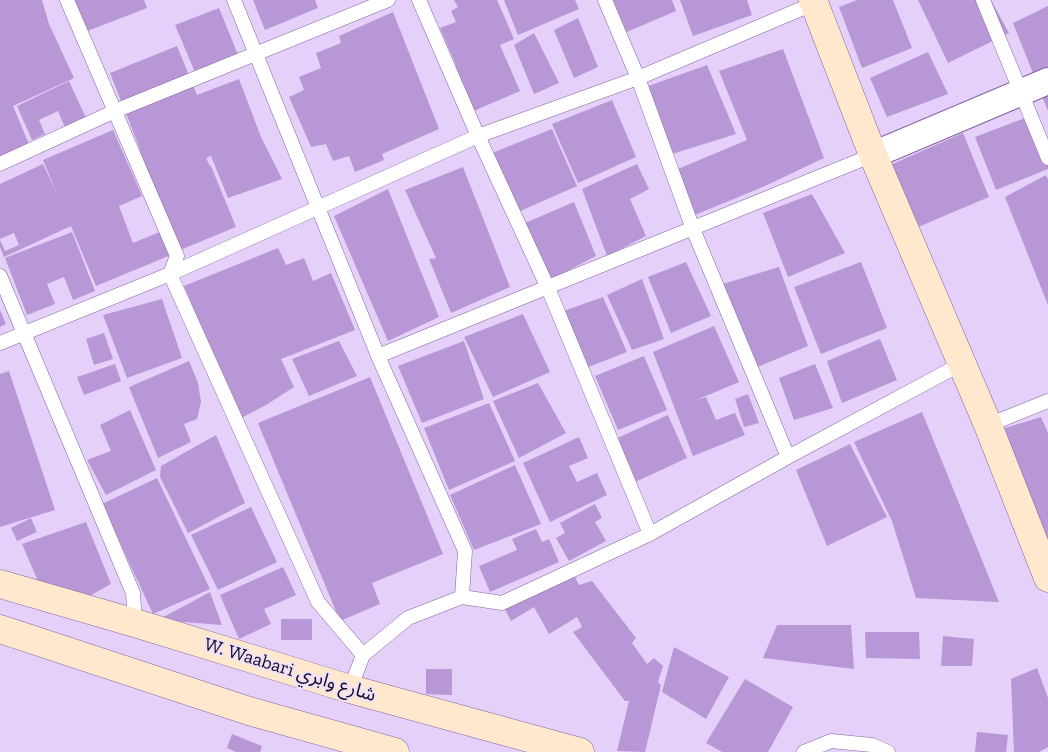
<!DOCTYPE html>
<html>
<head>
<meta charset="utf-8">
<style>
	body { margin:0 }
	canvas { display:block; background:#e4d0f9 }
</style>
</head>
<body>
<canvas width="1048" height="752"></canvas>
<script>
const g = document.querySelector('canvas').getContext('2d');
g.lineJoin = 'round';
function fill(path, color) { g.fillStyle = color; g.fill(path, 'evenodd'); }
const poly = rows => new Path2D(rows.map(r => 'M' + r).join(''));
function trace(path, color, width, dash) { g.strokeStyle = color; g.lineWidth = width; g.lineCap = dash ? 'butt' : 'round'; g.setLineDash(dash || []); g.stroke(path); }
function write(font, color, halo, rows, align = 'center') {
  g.font = font + ' "Zilla Slab","Noto Sans Arabic",serif'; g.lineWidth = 4; g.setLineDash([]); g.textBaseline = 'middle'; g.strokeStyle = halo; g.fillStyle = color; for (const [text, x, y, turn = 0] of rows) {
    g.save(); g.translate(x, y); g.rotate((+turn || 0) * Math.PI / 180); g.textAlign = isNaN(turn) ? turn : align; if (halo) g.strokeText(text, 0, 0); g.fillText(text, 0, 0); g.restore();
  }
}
fill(poly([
	[0,0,42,0,49,24,74,78,13,106,31,149,0,160],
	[72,0,144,0,147,8,85,32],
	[253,0,315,0,318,8,265,30],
	[454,0,497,0,514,39,500,45,520,91,469,113,449,68,456,65,440,28,456,22,451,11,458,7],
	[504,0,575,0,579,9,518,35],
	[600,0,672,0,676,11,615,37],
	[680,0,747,0,752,15,693,36],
	[857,0,893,0,912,48,862,68,839,7],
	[918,0,991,0,1009,33,948,63],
	[1048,6,1048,111,1013,23],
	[219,8,243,67,200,84,175,25],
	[393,12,439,129,382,154,384,160,355,172,349,156,333,161,326,144,311,147,289,97,304,90,299,77,321,68,316,53,341,43,339,36],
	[578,18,598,67,574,78,554,30],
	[534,33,559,83,534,94,514,45],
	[177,46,197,95,239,79,261,137,282,179,228,198,211,156,206,158,210,166,211,166,236,227,180,250,138,150,140,149,110,73],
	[783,49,824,158,765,186,695,215,678,169,747,140,719,71],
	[928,52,948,94,887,117,870,78],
	[707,65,736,134,669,155,643,88],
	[69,81,87,120,66,130,58,111,39,120,45,134,32,140,17,106],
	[612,100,636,157,578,183,552,124],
	[1030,116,1048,161,1048,169,996,190,975,137],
	[552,129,577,186,518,212,492,153],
	[113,130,142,196,119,206,133,243,162,231,171,255,96,286,71,226,4,257,0,247,0,240,5,251,19,245,14,233,0,239,0,184,43,164,57,194,43,160],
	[963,133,989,197,918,227,888,166],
	[637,164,649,189,630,199,646,236,607,256,582,189],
	[463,167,510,287,451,313,429,259,436,258,405,190],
	[1046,175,1048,179,1048,305,1005,197],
	[388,189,439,317,388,341,334,216],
	[812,194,845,253,788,277,763,213],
	[574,202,596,256,552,279,525,223],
	[72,232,95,291,73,300,64,277,47,284,55,304,27,315,5,258],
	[278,248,286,265,304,258,313,281,331,273,355,330,281,359,294,387,266,405,239,419,184,286],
	[686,262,711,316,671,333,648,277],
	[861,262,887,328,821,354,794,287],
	[779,267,808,346,755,368,723,284],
	[642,279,664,339,632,350,607,295],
	[603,297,627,352,586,368,561,312],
	[162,299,182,358,127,378,103,315],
	[0,310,6,324,0,327],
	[523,314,550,372,493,397,464,337],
	[714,326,739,382,694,401,706,397,716,420,735,413,745,435,693,456,653,352],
	[104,333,113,359,94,365,86,339],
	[880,339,897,380,842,403,827,361],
	[339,341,357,376,309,396,292,359],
	[464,341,484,399,422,423,398,366],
	[644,356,667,410,618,430,595,376],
	[189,361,198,383,201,402,197,419,184,424,191,442,158,458,129,387],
	[115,364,121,381,84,395,77,377],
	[815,364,833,408,794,420,779,378],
	[9,371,55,510,0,527,0,374],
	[370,377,443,554,372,583,380,604,340,621,258,423],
	[538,383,566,433,519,458,493,401],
	[748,394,759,423,744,427,735,399],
	[489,403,515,461,449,490,424,428],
	[130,410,156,470,106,495,87,460,111,451,100,425],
	[922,412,999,602,916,598,892,521,854,442],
	[668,415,687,458,633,483,613,440],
	[1041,417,1048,433,1048,541,1002,429],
	[216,435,245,503,188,533,160,477,161,466],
	[579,437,588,458,569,466,577,482,597,473,607,495,550,522,523,463],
	[850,444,887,517,827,546,796,470],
	[515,465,541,524,474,550,450,495],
	[157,478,210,589,153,614,102,504],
	[595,504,602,518,595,522,606,541,569,561,556,538,565,533,560,523],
	[251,507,277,562,218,590,191,535],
	[31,518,37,532,17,541,11,528],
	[86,522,111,584,84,599,41,588,22,544],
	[536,529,542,542,549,539,559,562,490,592,479,566,517,550,512,539],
	[283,567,296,595,264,609,271,624,239,639,220,595],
	[572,571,579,585,592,581,636,638,632,643,647,664,654,658,663,666,658,682,661,685,645,752,617,751,629,701,625,701,573,632,582,627,577,617,549,634,534,607,511,621,502,604],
	[210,592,222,625,158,620],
	[281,619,312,619,312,640,281,640],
	[777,625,851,625,854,669,763,658],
	[865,632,919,632,920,659,866,658],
	[943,636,974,639,972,666,941,666],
	[674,647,729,677,706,719,662,692],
	[1037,668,1048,698,1048,747,1039,752,1014,752,1011,679],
	[426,669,452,669,452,695,426,694],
	[745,679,793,707,768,752,722,752,706,743],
	[977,732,1008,735,1006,752,975,752],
	[232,734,262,746,260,752,236,752,227,748]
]), '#b897d7');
const lane = poly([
	[67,0,177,256,170,274,318,602,363,655],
	[234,0,378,356,465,551,462,597],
	[419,0,478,136,548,288,650,534],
	[605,0,638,78,693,229,788,457],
	[983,0,1048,158],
	[0,164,115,111,388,0],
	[0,276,133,593,135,623],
	[0,343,170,274,478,136,638,78,815,3],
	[378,356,873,155],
	[988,425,1048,401],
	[350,689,363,655,408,618,462,597,502,603,650,534,788,457,961,364],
	[804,752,831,741,872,745,888,752]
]);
const street = poly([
	[873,155,1048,81]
]);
const secondary = poly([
	[813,0,873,155,988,425,1048,578],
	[0,584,135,623,350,689,580,752],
	[0,629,249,711,395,752]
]);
trace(lane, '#8565a2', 15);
trace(street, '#8565a2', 28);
trace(secondary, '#8565a2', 29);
trace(lane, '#fff', 14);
trace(street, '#fff', 26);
trace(secondary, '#ffe8ce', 28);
write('19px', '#190c23', '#eee1fc', [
	["W. Waabari شارع وابري",290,670,17]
]);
</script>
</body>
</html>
